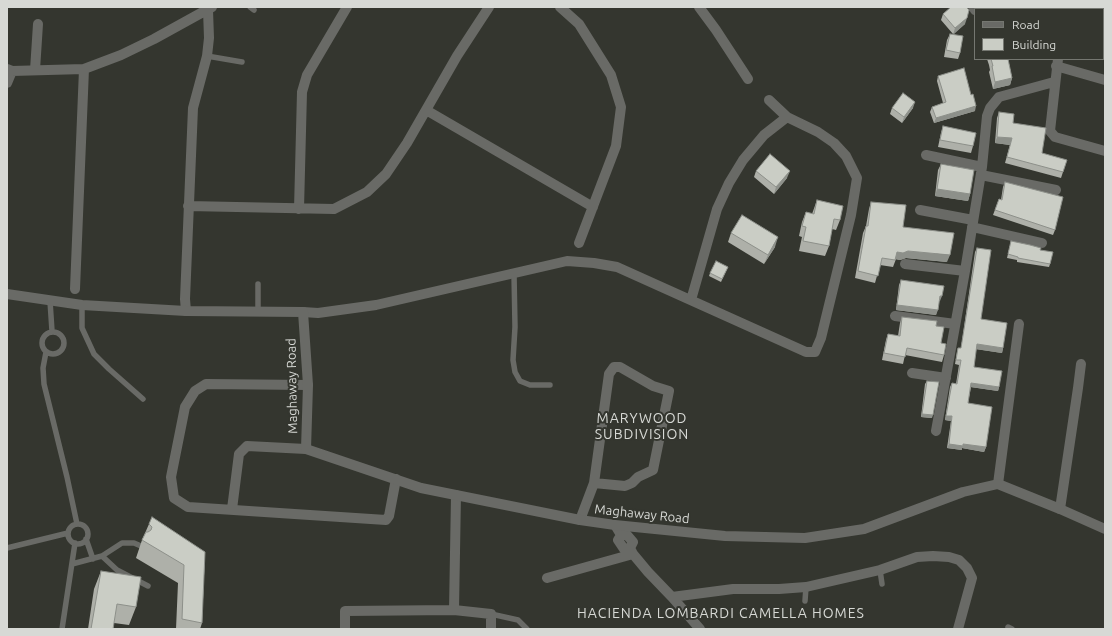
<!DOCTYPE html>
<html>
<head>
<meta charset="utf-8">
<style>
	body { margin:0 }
	#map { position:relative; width:1112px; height:636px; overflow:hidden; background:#34362f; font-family:Ubuntu,sans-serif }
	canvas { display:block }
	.frame { position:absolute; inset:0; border:8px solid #d7d9d5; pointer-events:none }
	.legend { position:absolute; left:974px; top:8px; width:130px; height:52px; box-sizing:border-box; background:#34362f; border:1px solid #757771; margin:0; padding:5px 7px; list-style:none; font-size:12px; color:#d7d9d5 }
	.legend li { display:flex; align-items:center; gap:8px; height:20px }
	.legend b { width:20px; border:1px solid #757771 }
</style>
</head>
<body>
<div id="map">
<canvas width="1112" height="636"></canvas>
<div class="frame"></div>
<ul class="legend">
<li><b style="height:5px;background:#696a66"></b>Road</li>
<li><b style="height:11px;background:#cacdc5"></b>Building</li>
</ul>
</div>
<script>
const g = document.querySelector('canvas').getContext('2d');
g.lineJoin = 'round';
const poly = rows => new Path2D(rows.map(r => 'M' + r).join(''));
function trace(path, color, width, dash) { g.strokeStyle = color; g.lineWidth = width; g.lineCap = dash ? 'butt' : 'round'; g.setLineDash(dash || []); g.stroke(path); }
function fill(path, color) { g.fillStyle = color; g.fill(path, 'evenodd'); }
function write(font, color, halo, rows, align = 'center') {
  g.font = font + ' Ubuntu,sans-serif'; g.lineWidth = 4; g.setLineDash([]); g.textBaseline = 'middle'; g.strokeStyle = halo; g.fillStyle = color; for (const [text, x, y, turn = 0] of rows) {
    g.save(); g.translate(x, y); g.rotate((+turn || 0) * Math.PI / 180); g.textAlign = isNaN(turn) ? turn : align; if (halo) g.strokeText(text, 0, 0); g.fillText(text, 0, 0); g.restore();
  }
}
trace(poly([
	[250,7,254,10],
	[207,56,242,62],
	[514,274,515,327,513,360,515,372,520,381,530,385,550,385],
	[50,301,52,331],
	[82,305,82,328,94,354,109,369,143,399],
	[258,312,258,284],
	'42 343a11 11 0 1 1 22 0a11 11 0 1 1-22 0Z',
	[46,352,43,368,44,384,67,477,77,524],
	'68 534a10 10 0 1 1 20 0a10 10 0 1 1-20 0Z',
	[86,539,93,559],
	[7,548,68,533],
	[102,556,117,570,148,586],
	[72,564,102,556,122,543,134,543,141,546],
	[880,570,882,584],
	[805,601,806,587],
	[491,614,518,620,527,629],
	[1008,627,1012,629],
	[62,629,75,543]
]), '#696a66', 5.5);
trace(poly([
	[560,7,579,24,611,75,621,107,616,146,579,243],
	[699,7,716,30,748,79],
	[973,7,975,10],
	[1001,9,1002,7],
	[1067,9,1067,7],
	[1058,59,1050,131,1055,137,1105,151],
	[1056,66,1105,80],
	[7,69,12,71,84,69,121,55,154,39,212,7],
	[35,70,38,24],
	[7,83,12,71],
	[426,110,593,207],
	[926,155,982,167],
	[981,175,1056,190],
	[188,206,334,209,367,192,386,174,407,143,457,56,489,7],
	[299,209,302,92,307,75,347,7],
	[920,210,973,220],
	[972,227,1042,243],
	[905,264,965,271],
	[75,289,84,69],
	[691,300,717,209,729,183,743,160,764,135,787,117],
	[186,311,185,299,193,108,207,56,209,38,208,10],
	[303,312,318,313,376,305,567,261,594,263,617,267,806,352,815,352,821,338,851,215,857,178,846,156,834,143,818,132,787,117,769,100],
	[895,316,955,324],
	[912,373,946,378],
	[308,385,206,384,195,391,185,407,171,477,174,498,188,507,386,520,389,516,396,479],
	[936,431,965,271,982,167,987,116,990,108,999,97,1054,82],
	[998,484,1019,324],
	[232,509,239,454,247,446,306,449],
	[1060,509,1078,388,1081,364],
	[580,520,594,483,609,374,614,367,620,367,653,386,669,391,653,470,638,477,632,483,625,486,594,483],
	[615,525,621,535,618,540,624,549,630,548,633,542,627,535,621,535],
	[630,548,633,554,648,572,672,597,700,629],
	[547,578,633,554],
	[672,597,733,589,779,589,806,587,880,570,917,557,933,556,949,557,959,560,967,568,972,578,958,629],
	[454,610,456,495],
	[345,629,345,611,454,610,491,614,491,629]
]), '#696a66', 10);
trace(poly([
	[7,294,82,305,186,311,303,312,308,385,306,449,421,488,580,520,615,525,725,536,805,538,864,529,963,492,998,484,1060,509,1105,529]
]), '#696a66', 10);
fill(poly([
	[943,14,965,24,953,34,960,53,958,59,944,57,947,40,950,34,953,34,941,20],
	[987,59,1008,59,1012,78,1010,85,993,89,989,72,990,70,989,65],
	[938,76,975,111,934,123,930,112,932,107,943,103,937,81],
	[892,108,913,108,902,123,890,114],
	[999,112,1013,123,1042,153,1063,172,1061,178,1005,163,1010,145,995,143,997,118],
	[943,126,973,146,971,153,938,147,941,133],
	[941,164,970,194,968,201,935,196,938,170],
	[756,171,787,178,774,194,754,177],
	[1005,182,1055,230,1053,235,993,215,999,199,1001,200,1003,187],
	[817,200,840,220,836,230,832,229,829,246,825,256,799,251,802,237,799,236,802,222,806,212,812,214],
	[871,202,903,227,947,262,906,258,900,260,896,259,893,267,880,265,875,283,855,278,863,233,866,226,869,209],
	[731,233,775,247,764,264,728,242],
	[1011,241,1040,250,1050,264,1049,267,1017,262,1017,260,1007,258],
	[977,248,981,319,1003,348,1002,353,976,349,974,367,999,387,998,391,971,387,968,403,986,447,984,452,962,448,962,450,947,448,951,421,945,420,950,387,952,383,956,384,959,365,955,364,957,352,958,348,961,348,975,252],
	[728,267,721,282,709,276,710,273],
	[901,280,940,301,939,301,936,315,896,310,899,285],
	[902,317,936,326,944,355,942,362,905,355,903,364,882,360,886,340,888,334,898,336,900,323],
	[927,381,932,418,921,417,925,384],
	[149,524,205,552,202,623,200,629,176,629,178,583,136,558,142,540],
	[101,571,136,607,129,625,114,623,113,629,88,629,94,589]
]), '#aeb0a9');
fill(poly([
	[967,18,965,24,953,35,955,28],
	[1012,78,1010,85,993,89,995,82],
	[915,102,913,108,902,123,904,117],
	[976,106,975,111,934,123,936,118],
	[997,137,1012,138,1010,145,995,143],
	[790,171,787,178,774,194,776,187],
	[937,189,970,194,968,201,935,196],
	[778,237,775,247,764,264,768,255],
	[908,251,950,255,947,262,906,258,900,260,894,259,897,252],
	[940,296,942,296,940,301,938,301],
	[897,305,938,310,936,315,896,310],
	[977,344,1003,348,1002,353,975,349],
	[971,383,999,387,998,391,970,387],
	[922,414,933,415,932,418,921,417],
	[946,416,952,416,951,421,945,420],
	[949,444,963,444,986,447,984,452,962,448,962,450,947,448]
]), '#8d908a');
const building = poly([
	[951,7,966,7,969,10,967,18,955,28,943,14,951,7],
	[950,34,963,36,960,53,946,50,950,34],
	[991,59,1008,59,1012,78,995,82,992,66,993,66,991,59],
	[964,68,971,95,973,94,976,106,936,118,932,107,946,102,938,76,964,68],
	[903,93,915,102,904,117,892,108,903,93],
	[999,112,1014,114,1013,123,1046,128,1042,153,1067,160,1063,172,1007,157,1012,138,997,137,999,112],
	[943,126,976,133,973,146,940,140,943,126],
	[770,154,790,171,776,187,756,171,770,154],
	[941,164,974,170,970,194,937,189,941,164],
	[1005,182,1063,197,1055,230,995,210,999,199,1002,200,1005,182],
	[817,200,843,206,840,220,834,219,829,246,803,241,806,227,802,226,806,212,814,214,817,200],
	[871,202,906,205,903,227,954,233,950,255,908,251,903,253,897,252,895,260,882,258,878,276,858,271,866,226,868,226,871,202],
	[742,215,778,237,768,255,731,233,742,215],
	[1011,241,1030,245,1041,248,1040,250,1053,252,1050,264,1018,258,1018,257,1008,254,1011,241],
	[977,248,991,250,981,319,1007,323,1003,348,977,344,974,367,1002,371,999,387,971,383,968,403,992,407,986,447,963,444,963,446,949,444,952,416,946,416,952,383,957,384,961,360,956,360,958,348,961,348,977,248],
	[716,261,728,267,722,279,710,273,716,261],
	[901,280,944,286,942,296,940,296,938,310,897,305,901,280],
	[902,317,937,321,936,326,944,327,941,343,946,344,944,355,907,348,905,357,884,353,888,334,900,336,902,317],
	[927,381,939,382,933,415,922,414,927,381],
	[152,517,205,552,202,623,182,619,184,565,142,540,146,532,148,532,151,530,152,527,149,524,152,517],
	[101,571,141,577,136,607,117,604,113,629,91,629,101,571]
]);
fill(building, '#cacdc5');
trace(building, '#8d908a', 1);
write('13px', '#d7d9d5', '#34362f', [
	["Maghaway Road",292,386,-91],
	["Maghaway Road",642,514,6]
]);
g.letterSpacing = '1px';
write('14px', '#d7d9d5', '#34362f', [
	["MARYWOOD",642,418],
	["SUBDIVISION",642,434],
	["HACIENDA LOMBARDI CAMELLA HOMES",721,613]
]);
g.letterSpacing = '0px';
</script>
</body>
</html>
